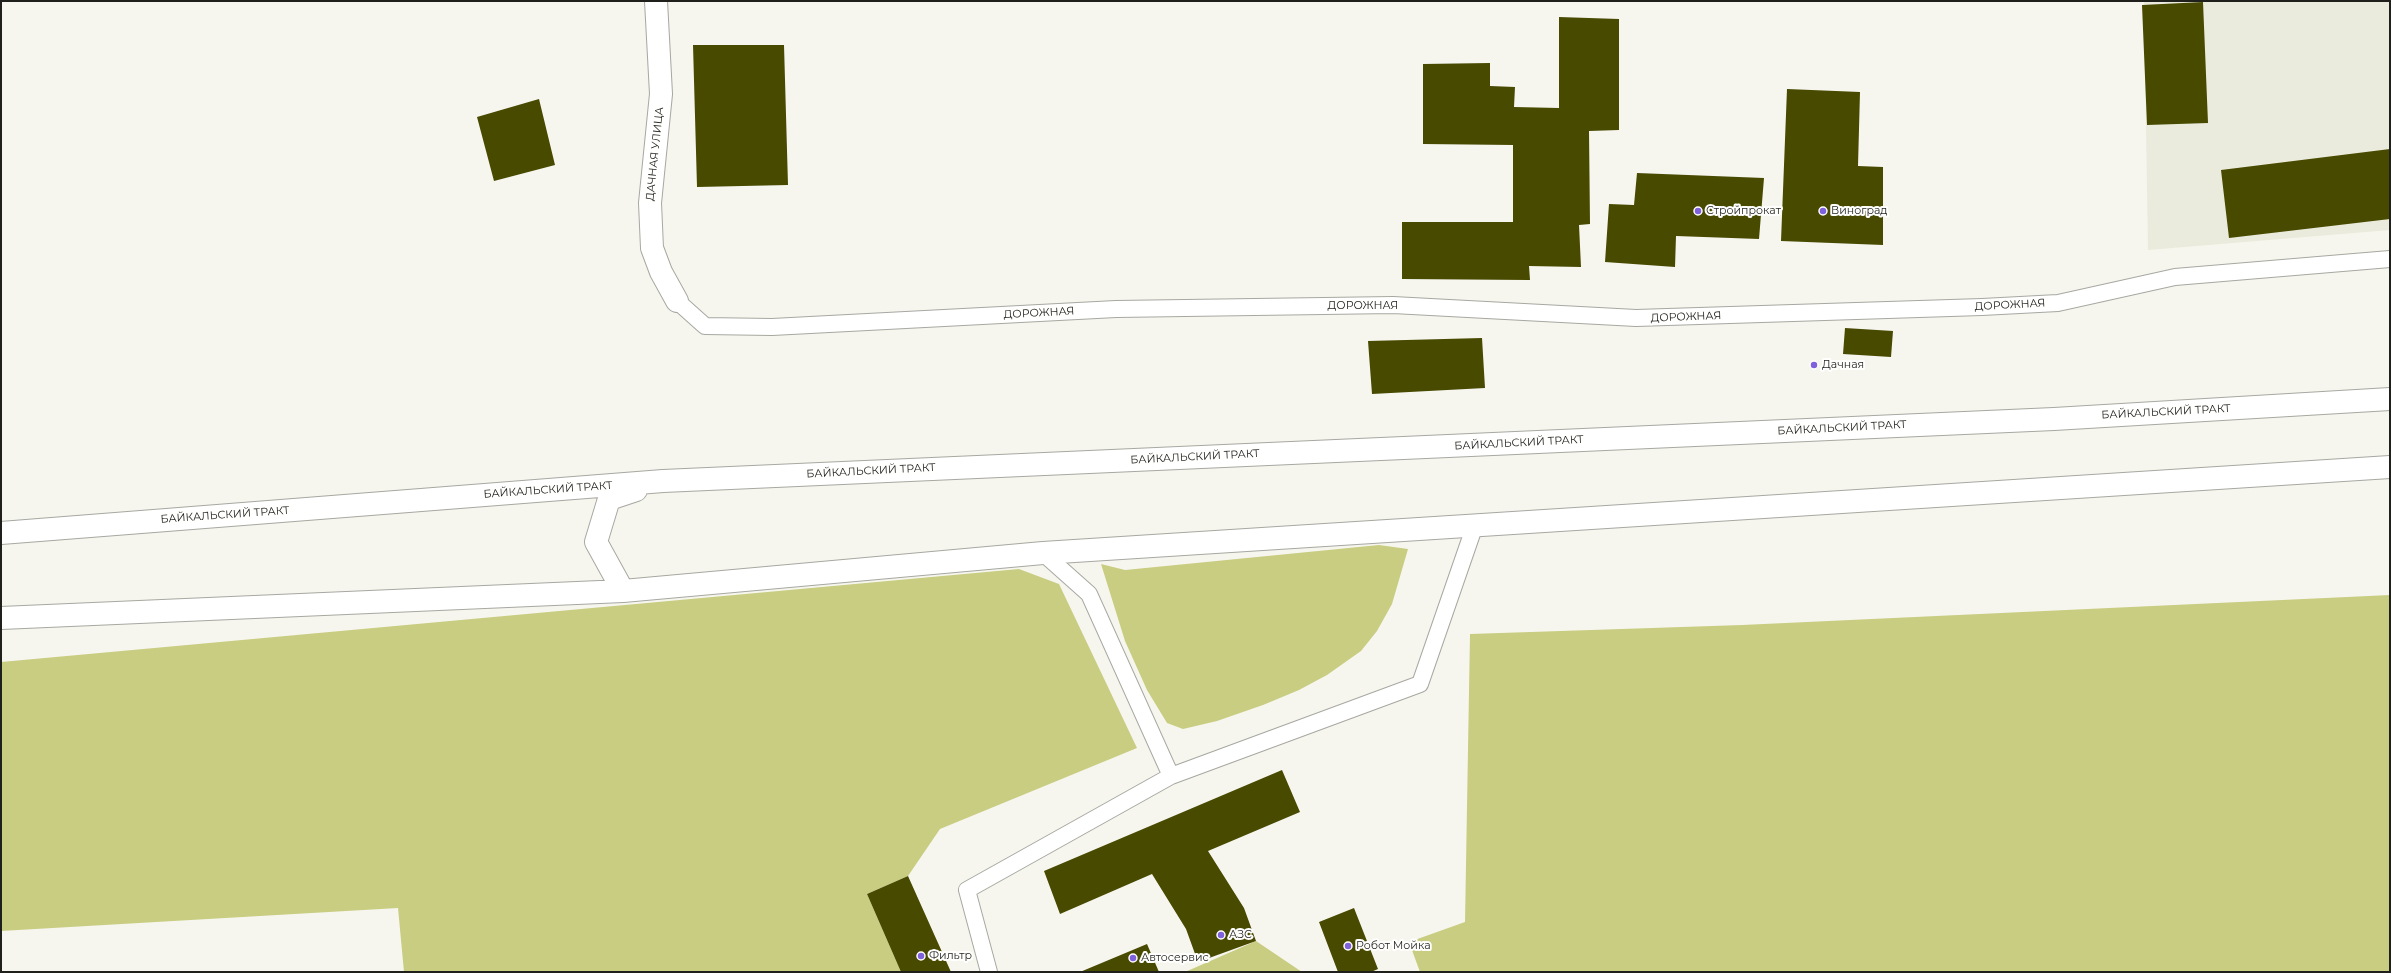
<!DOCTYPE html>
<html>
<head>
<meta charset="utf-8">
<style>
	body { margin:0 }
	#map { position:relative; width:2391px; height:973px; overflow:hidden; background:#f6f6ef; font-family:Montserrat,sans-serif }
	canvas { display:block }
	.frame { position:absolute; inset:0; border:2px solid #1f1f1c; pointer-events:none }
</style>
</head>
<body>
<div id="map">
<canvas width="2391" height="973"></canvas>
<div class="frame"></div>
</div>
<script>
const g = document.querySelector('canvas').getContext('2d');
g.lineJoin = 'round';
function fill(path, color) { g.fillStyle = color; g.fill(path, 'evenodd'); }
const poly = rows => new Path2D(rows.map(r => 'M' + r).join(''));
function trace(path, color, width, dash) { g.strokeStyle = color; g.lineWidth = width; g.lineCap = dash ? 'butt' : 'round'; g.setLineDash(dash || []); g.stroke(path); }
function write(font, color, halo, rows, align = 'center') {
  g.font = font + ' Montserrat,sans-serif'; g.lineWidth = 4; g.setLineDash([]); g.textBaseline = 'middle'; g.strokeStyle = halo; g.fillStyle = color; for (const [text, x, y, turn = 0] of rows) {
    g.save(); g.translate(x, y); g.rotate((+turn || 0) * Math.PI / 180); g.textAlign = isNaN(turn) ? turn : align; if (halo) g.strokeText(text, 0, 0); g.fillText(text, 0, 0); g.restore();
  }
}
fill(poly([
	[2144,1,2390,1,2390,230,2148,250]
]), '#eaebdc');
fill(poly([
	[1379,545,1408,549,1392,604,1377,631,1361,651,1327,675,1299,690,1263,705,1217,721,1183,729,1167,723,1147,690,1125,641,1101,564,1125,570],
	[1019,569,1059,584,1137,748,940,829,908,876,867,894,901,972,404,972,398,908,1,931,1,662],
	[2390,595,2390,972,1420,972,1409,942,1465,922,1470,634,1742,625],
	[1256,941,1302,972,1185,972]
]), '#c9cd81');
fill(poly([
	[2203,2,2208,123,2147,125,2142,5],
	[1559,17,1619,19,1619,130,1589,131,1590,224,1579,225,1581,267,1529,266,1530,280,1402,279,1402,222,1513,222,1513,145,1423,144,1423,64,1490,63,1490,86,1515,87,1514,107,1559,108],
	[693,45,784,45,788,185,697,187],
	[1787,89,1860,92,1858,166,1883,167,1883,245,1781,241],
	[539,99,555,165,494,181,477,117],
	[2390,149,2390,219,2229,238,2221,170],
	[1637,173,1764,178,1759,239,1676,236,1675,267,1605,262,1609,204,1634,205],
	[1845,328,1893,331,1891,357,1843,354],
	[1482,338,1485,388,1372,394,1368,341],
	[1282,770,1300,812,1208,851,1244,908,1256,941,1198,962,1186,929,1152,874,1060,914,1044,871],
	[908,876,951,972,901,972,867,894],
	[1354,908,1378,969,1371,972,1338,972,1319,922],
	[1147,944,1159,972,1080,972]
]), '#484a00');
const lane = poly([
	[677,301,705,326,772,327,1116,309,1393,305,1636,318,1982,307,2058,303,2175,277,2390,259],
	[1043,553,1089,594,1171,776,1420,684,1475,525],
	[989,972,967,890,1171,776]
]);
const street = poly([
	[656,1,661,94,650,203,652,248,661,272,677,301]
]);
const secondary = poly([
	[1,533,663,481,2054,419,2390,399],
	[623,591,596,542,609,499,636,490],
	[1,618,623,591,1043,553,2390,467]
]);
trace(lane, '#a7a8a1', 18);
trace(street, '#a7a8a1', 24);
trace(secondary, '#a7a8a1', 24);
trace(lane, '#fff', 16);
trace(street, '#fff', 22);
trace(secondary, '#fff', 22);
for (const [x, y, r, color] of [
	[1698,211,4,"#8061dc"],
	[1823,211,4,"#8061dc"],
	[1814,365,4,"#8061dc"],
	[1221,935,4,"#8061dc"],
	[1348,946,4,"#8061dc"],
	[921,956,4,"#8061dc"],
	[1133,958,4,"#8061dc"]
]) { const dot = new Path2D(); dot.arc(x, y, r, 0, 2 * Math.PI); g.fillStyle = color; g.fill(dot); trace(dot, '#fffffe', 1.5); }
write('11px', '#1f1f1c', '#fffffe', [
	["ДАЧНАЯ УЛИЦА",655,154,-84],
	["ДОРОЖНАЯ",2010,305,-3],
	["ДОРОЖНАЯ",1363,306],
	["ДОРОЖНАЯ",1039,313,-3],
	["ДОРОЖНАЯ",1686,317,-2],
	["БАЙКАЛЬСКИЙ ТРАКТ",2166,412,-3],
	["БАЙКАЛЬСКИЙ ТРАКТ",1842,428,-3],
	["БАЙКАЛЬСКИЙ ТРАКТ",1519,443,-3],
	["БАЙКАЛЬСКИЙ ТРАКТ",1195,457,-3],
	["БАЙКАЛЬСКИЙ ТРАКТ",871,471,-3],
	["БАЙКАЛЬСКИЙ ТРАКТ",548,490,-4],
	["БАЙКАЛЬСКИЙ ТРАКТ",225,515,-4]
]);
write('11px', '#1f1f1c', '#fffffe', [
	["Стройпрокат",1706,211],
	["Виноград",1831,211],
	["Дачная",1822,365],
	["АЗС",1229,935],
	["Робот Мойка",1356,946],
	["Фильтр",929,956],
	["Автосервис",1141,958]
], 'left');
</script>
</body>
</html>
